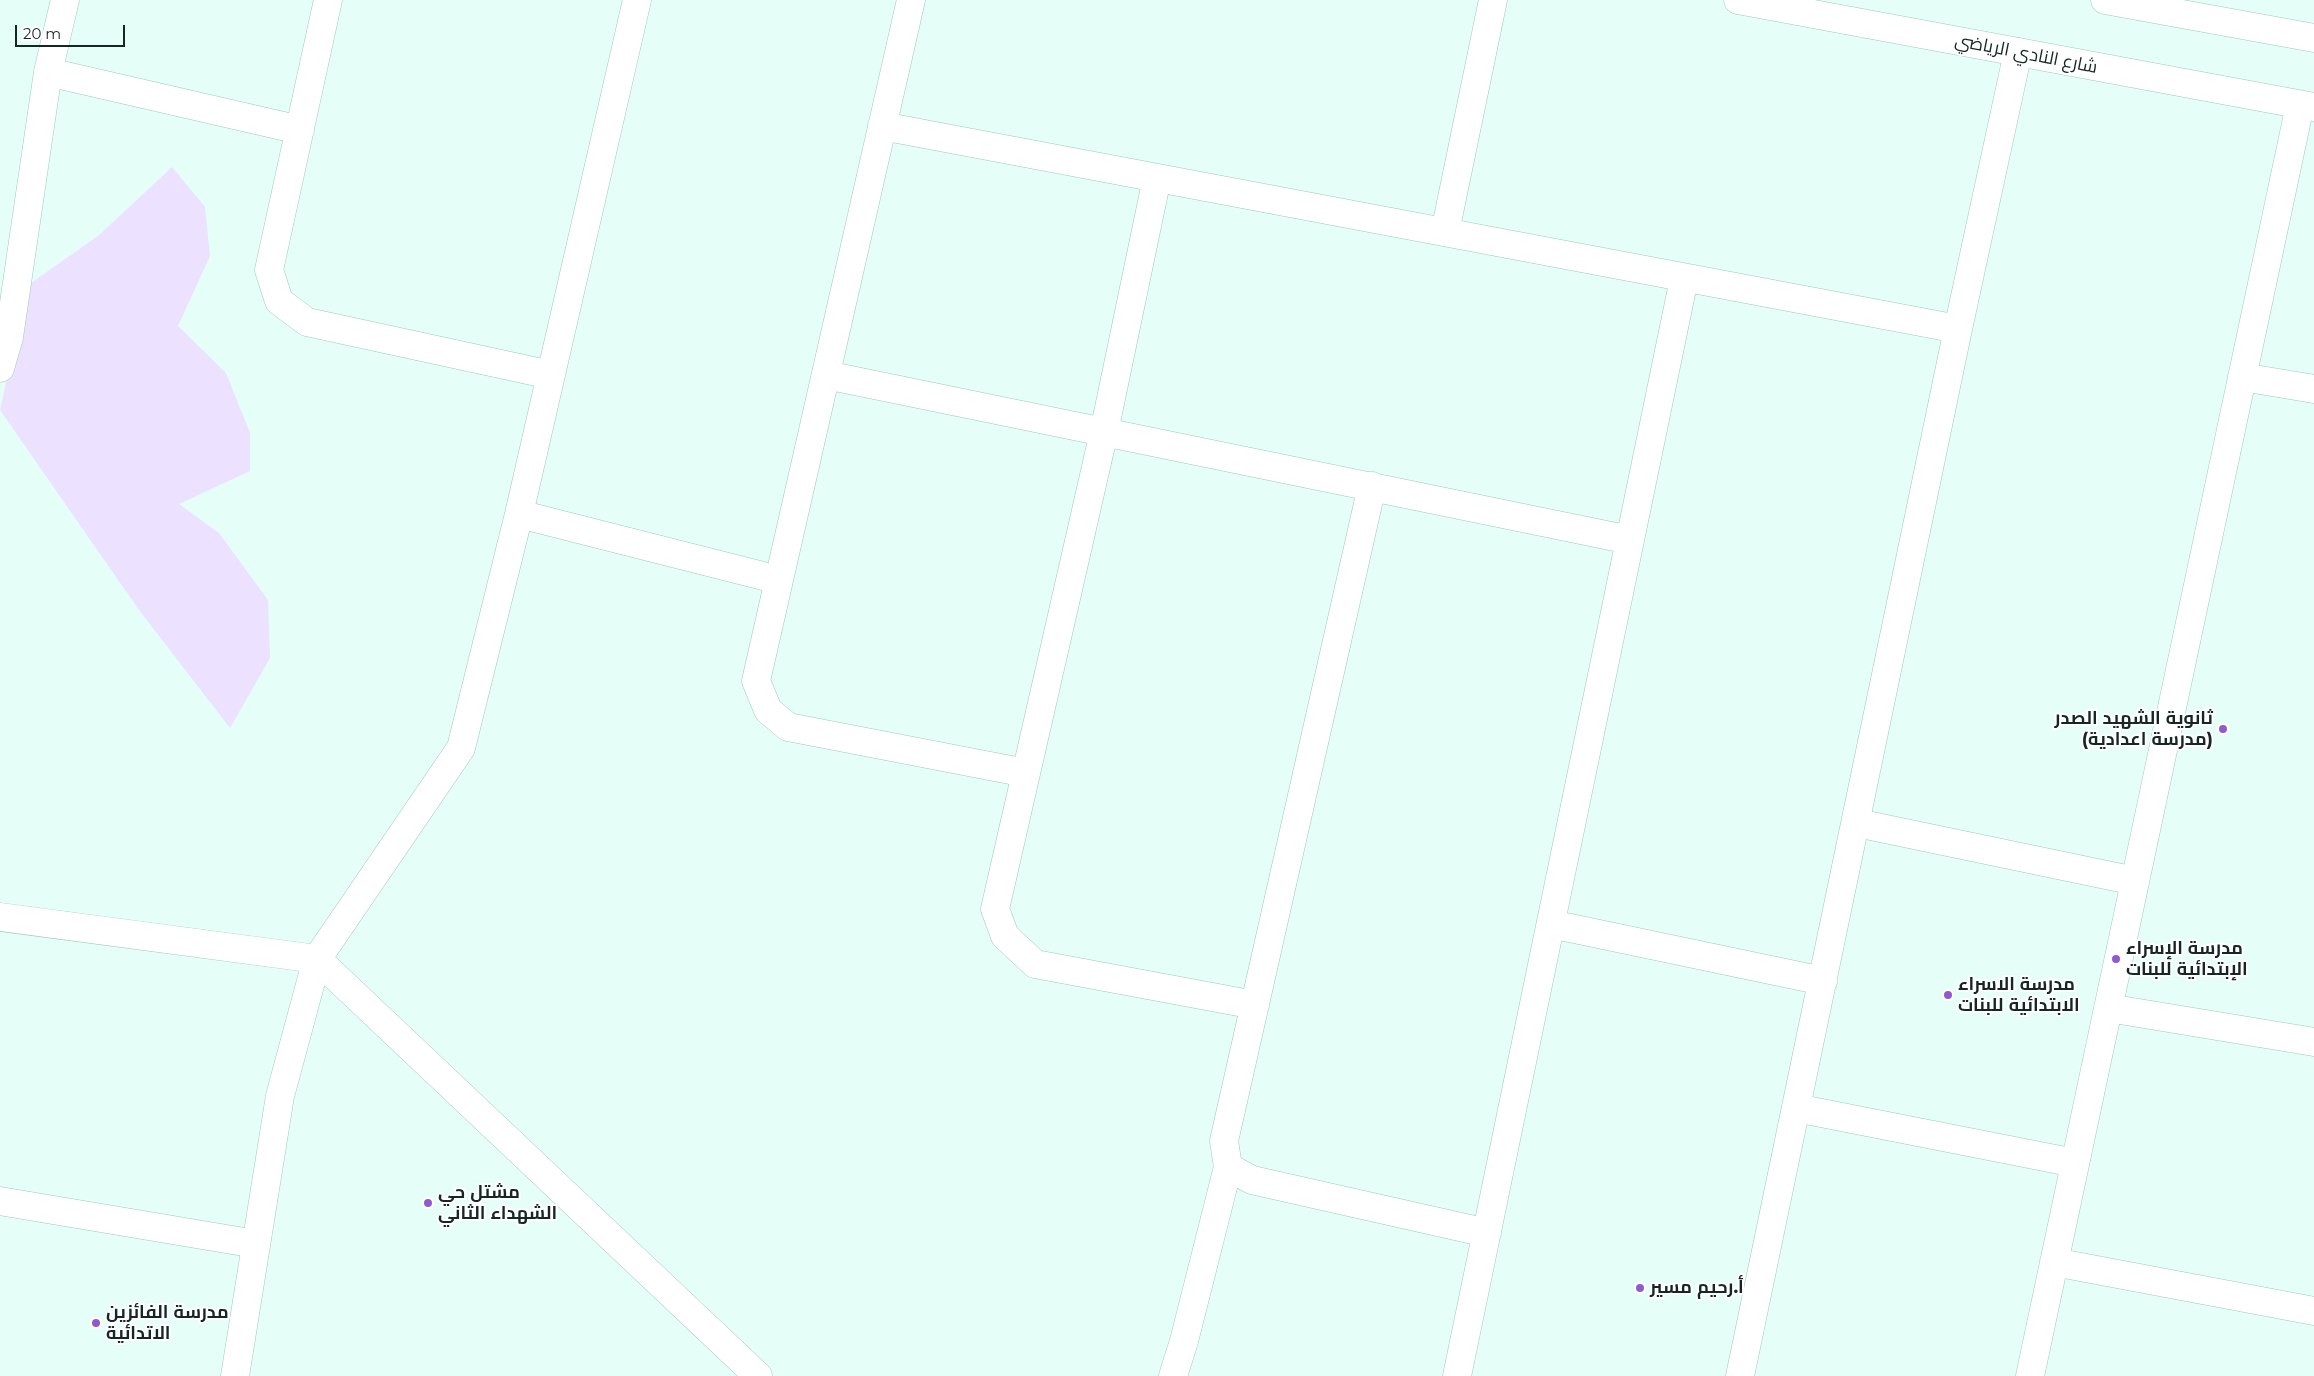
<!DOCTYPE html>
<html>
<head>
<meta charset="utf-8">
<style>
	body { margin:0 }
	#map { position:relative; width:2314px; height:1376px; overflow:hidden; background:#e5fff8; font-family:Montserrat,sans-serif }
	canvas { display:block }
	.scale { position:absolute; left:15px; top:25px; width:110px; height:22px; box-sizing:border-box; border:2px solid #162723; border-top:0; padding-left:6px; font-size:15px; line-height:18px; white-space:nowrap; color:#162723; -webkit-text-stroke:4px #fff; paint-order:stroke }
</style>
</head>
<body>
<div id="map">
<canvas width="2314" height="1376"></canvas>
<div class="scale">20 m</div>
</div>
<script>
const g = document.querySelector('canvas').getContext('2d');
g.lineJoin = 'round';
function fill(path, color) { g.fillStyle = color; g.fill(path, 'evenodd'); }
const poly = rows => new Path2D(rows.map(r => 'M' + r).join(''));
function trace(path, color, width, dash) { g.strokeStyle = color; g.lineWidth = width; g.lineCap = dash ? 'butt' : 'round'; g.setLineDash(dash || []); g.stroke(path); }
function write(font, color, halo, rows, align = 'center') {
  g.font = font + ' Montserrat,Cairo,sans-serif'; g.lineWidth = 4; g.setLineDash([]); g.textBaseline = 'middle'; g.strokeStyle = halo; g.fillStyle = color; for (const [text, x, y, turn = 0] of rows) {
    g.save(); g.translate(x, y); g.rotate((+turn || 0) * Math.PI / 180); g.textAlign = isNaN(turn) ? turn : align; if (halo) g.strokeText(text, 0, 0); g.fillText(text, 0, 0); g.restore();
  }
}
fill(poly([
	[172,167,205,207,210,256,178,326,226,373,250,433,250,471,179,504,219,533,268,600,270,658,230,728,139,610,0,410,28,285,98,236]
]), '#ece1fe');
const minor = poly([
	[328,0,269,270,279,301,307,322,551,375],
	[911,0,756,681,768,710,788,727,1026,773],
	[48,72,300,130],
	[882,126,1958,329],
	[1157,178,1104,432,995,909,1005,936,1035,964,1255,1005],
	[1445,232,1493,0],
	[0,368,9,337,48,72,65,0],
	[826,375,1630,540],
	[2242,377,2314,389],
	[519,514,779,580],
	[1857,823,2135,881],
	[0,917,317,959,758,1376],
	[1551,924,1823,981],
	[2108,1008,2314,1042],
	[1796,1108,2075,1163],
	[1228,1167,1252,1180,1487,1233],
	[0,1201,256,1244],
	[2054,1262,2314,1311],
	[235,1376,280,1096,317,959,461,748,519,514,637,0],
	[1173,1376,1184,1341,1228,1167,1224,1141,1372,486],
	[1457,1376,1684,279],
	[1740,1376,1958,329,2018,52],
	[2030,1376,2300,105]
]);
const secondary = poly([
	[1738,0,2314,107],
	[2105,0,2314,38]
]);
trace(minor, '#9ec8bc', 29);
trace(secondary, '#9ec8bc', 29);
trace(minor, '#fff', 28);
trace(secondary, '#fff', 28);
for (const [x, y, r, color] of [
	[2223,729,5,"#9158d0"],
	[2116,959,5,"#9158d0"],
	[1948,995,5,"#9158d0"],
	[428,1203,5,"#9158d0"],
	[1640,1288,5,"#9158d0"],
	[96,1323,5,"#9158d0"]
]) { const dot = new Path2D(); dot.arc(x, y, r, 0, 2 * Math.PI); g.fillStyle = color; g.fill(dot); trace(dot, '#fff', 2); }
write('18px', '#162723', '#fff', [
	["شارع النادي الرياضي",2026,54,11]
]);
write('bold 18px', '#162723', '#fff', [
	["ثانوية الشهيد الصدر",2213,719,"right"],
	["(مدرسة اعدادية)",2213,740,"right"],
	["مدرسة الإسراء",2126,949],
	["الإبتدائية للبنات",2126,970],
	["مدرسة الاسراء",1958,985],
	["الابتدائية للبنات",1958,1006],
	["مشتل حي",438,1193],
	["الشهداء الثاني",438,1214],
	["أ.رحيم مسير",1650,1288],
	["مدرسة الفائزين",106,1313],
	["الاتدائية",106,1334]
], 'left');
</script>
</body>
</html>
